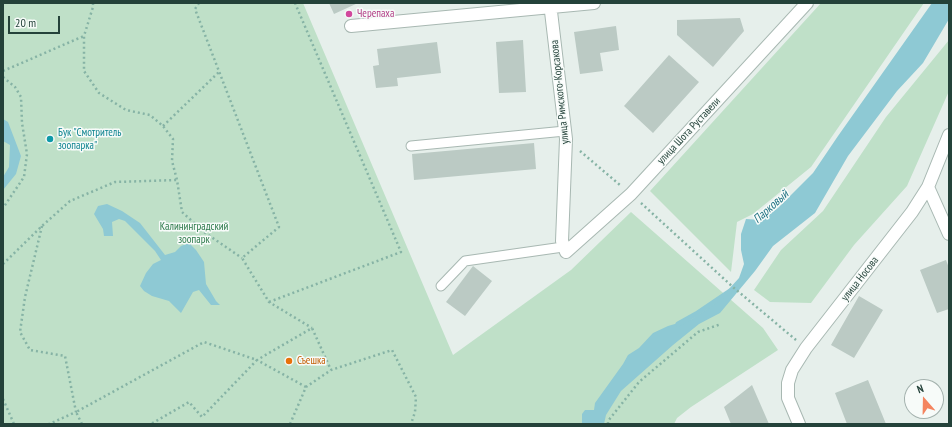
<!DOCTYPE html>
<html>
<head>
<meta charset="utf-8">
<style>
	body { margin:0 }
	#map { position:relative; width:952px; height:427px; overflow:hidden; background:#e6efeb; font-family:"PT Sans Narrow",sans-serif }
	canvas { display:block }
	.frame { position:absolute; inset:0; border:4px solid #24423a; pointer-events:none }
	.north { position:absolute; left:904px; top:379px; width:40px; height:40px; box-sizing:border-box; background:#f7fbf9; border:1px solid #a3b1ad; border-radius:50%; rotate:340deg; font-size:11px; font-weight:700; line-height:16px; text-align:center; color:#24423a }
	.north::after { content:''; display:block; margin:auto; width:14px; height:18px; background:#f4845f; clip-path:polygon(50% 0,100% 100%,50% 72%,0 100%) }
	.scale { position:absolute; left:8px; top:16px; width:52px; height:18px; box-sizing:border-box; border:2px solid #24423a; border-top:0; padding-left:5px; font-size:12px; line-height:14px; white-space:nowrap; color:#24423a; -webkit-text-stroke:3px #f7fbf9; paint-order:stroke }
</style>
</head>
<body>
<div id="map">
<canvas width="952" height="427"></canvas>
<div class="frame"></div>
<div class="north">N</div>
<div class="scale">20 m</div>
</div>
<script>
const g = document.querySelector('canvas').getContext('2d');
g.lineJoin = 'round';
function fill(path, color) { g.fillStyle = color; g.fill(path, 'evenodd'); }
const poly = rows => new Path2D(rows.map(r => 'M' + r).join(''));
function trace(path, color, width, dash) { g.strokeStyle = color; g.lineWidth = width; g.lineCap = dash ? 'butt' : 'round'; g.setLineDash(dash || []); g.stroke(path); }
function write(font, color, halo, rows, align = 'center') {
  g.font = font + ' "PT Sans Narrow",sans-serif'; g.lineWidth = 3; g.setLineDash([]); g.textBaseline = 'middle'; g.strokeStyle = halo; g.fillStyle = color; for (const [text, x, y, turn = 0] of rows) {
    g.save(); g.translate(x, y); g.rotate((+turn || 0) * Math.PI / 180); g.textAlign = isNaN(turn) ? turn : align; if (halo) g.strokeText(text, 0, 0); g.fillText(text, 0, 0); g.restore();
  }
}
fill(poly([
	[3,3,303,3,453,355,571,270,631,212,763,328,778,350,691,407,677,418,674,424,3,424],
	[821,3,924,3,811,167,753,214,737,222,731,272,650,191],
	[949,40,949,91,907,186,854,245,811,303,770,302,754,290,781,250,823,211,886,117]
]), '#bfe0c8');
fill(poly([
	[932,3,949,3,949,19,923,63,897,91,848,156,815,213,773,246,755,271,720,313,699,324,673,345,621,391,606,415,604,424,582,424,582,414,585,410,594,410,595,403,623,364,628,355,639,348,653,333,668,326,692,319,704,311,717,302,739,278,744,264,741,250,741,234,746,219,762,220,778,208,813,173,838,136],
	[3,119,8,122,21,156,16,174,3,190,3,177,9,167,10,145,3,141],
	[107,204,122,211,140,223,165,255,175,252,181,246,189,243,196,250,204,262,206,284,216,301,220,305,211,305,199,290,193,292,181,313,169,301,152,296,144,291,140,286,146,273,153,264,161,260,155,251,125,221,119,219,112,222,113,236,104,236,103,229,94,214,98,206]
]), '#8ec9d4');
trace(poly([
	[678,324,696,314,730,291]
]), '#8ec9d4', 5);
fill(poly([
	[329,3,358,3,334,14],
	[740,18,744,31,713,67,677,35,677,20],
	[616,26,619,50,600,53,603,71,580,74,574,32],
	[523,40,526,92,499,93,496,42],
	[437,42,441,73,397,78,398,86,376,88,373,66,379,65,377,49],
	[669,55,699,82,653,133,624,106],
	[534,143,536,169,414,180,412,154],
	[946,260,949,268,949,309,937,313,920,270],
	[473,266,492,281,465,316,446,302],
	[859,296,883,310,854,358,831,345],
	[868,380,886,424,847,424,835,393],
	[752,385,769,424,731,424,724,407]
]), '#bbcac4');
const lane = poly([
	[411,146,565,131],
	[441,286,465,261,563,247]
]);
const street = poly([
	[550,3,566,139,562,241,566,252,631,194,807,3],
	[351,26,594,3],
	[928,187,949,234],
	[799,424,788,398,788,383,792,370,806,348,912,212,928,187,949,135]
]);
trace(lane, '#a8b8b2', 11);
trace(street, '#a8b8b2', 14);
trace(poly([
	[93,3,93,7,84,36,84,71,99,93,126,110,150,115,163,126,173,139,172,161,177,180,182,212,204,232,242,258],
	[199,3,195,9,279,227,242,258,269,302,312,328],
	[3,71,84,36],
	[3,77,15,87,21,97,22,123,27,154,24,177,3,208],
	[163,126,219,72],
	[580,151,620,185],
	[641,203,734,288,796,340],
	[42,226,25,297,20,332,30,350,65,356,76,412,49,424],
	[3,264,42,226,70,201,115,182,177,180],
	[269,302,401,252,295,3],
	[306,387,257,360,312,328,331,370],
	[3,399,14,424],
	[82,424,76,412,204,342,257,360,202,417,189,402,151,424],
	[290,424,306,387,331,370,392,350,416,397,415,412,411,424],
	[608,424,608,421,639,382,698,332,721,324]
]), '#86b3a5', 2.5, [2, 3]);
trace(lane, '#fff', 9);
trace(street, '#fff', 12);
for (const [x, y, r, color] of [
	[349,14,4,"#d1479c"],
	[50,139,4,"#0f9aa8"],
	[289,361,4,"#e8710a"]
]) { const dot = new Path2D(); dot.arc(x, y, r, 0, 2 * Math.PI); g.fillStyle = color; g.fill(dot); trace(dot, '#f7fbf9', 1.5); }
write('11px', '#b23c85', '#f7fbf9', [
	["Черепаха",357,14]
], 'left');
write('11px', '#24423a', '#f7fbf9', [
	["улица Римского-Корсакова",560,92,-96],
	["улица Шота Руставели",689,131,-47],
	["улица Носова",860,279,-52]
]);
write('11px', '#0d838f', '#f7fbf9', [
	["Бук \"Смотритель",58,133],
	["зоопарка\"",58,146]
], 'left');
write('11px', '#2d7a4b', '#f7fbf9', [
	["Калининградский",194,227],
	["зоопарк",194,240]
]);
write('11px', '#c56008', '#f7fbf9', [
	["Съешка",297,361]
], 'left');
write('italic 12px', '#1c6f80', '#f7fbf9', [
	["Парковый",771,207,-42]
]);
</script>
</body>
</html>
